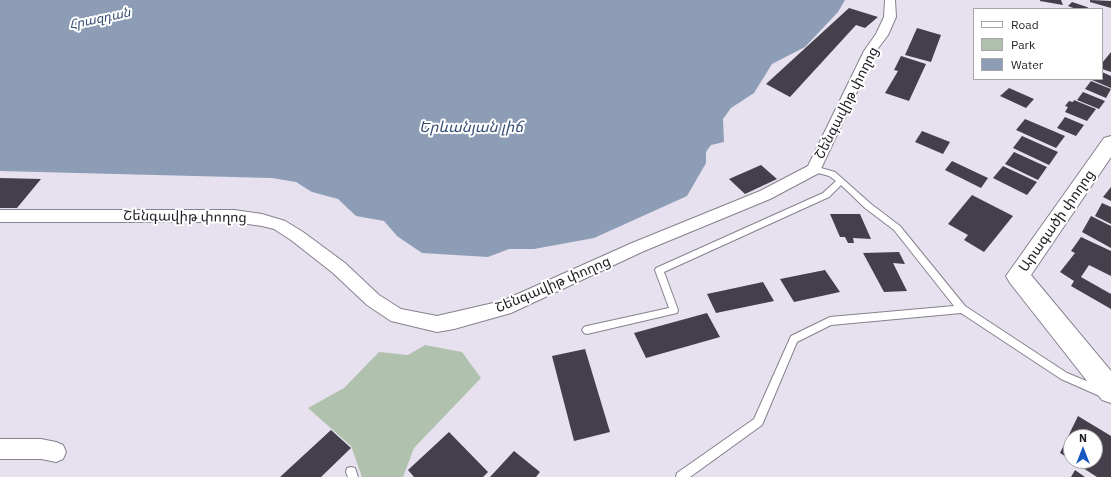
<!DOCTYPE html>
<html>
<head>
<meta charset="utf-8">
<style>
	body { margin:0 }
	#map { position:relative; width:1111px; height:477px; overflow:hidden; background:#e6e0ef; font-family:"IBM Plex Sans",sans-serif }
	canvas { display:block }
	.legend { position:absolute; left:973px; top:8px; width:130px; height:72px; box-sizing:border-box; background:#fff; border:1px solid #a6a5a8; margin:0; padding:5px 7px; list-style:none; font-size:12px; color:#211f25 }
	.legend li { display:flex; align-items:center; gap:8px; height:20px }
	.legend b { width:20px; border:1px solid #a6a5a8 }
	.north { position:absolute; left:1063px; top:429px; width:40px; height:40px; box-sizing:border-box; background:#fff; border:1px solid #a6a5a8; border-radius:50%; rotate:0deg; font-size:11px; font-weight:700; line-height:16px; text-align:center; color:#211f25 }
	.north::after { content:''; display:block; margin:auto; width:14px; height:18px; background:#1859c4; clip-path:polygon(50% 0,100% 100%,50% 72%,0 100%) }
</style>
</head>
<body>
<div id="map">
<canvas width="1111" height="477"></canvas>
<ul class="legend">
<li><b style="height:5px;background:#fff"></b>Road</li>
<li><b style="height:11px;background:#b0c2ad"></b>Park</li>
<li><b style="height:11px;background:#8d9db5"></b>Water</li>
</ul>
<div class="north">N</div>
</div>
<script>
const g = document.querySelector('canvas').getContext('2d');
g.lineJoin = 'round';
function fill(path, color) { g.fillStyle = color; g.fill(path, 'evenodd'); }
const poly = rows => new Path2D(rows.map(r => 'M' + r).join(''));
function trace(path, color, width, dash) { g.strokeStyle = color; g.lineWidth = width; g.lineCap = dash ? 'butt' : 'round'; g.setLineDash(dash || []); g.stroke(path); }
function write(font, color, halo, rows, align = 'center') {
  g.font = font + ' "IBM Plex Sans","Noto Sans Armenian",sans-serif'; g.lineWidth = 4; g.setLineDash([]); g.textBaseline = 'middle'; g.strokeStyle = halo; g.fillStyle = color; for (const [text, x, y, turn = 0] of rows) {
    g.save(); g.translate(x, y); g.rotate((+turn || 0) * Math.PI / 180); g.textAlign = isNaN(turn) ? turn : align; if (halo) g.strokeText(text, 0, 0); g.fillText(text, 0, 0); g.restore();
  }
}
fill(poly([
	[425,345,462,352,481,378,414,448,403,477,362,477,351,446,308,408,344,388,379,352,408,355]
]), '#b0c2ad');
fill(poly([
	[0,0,845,0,838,12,805,47,772,64,754,93,731,108,723,119,724,142,711,145,706,152,706,163,687,196,594,238,534,249,509,249,488,257,422,253,397,236,384,221,356,216,338,199,312,192,296,182,272,178,0,171]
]), '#8d9db5');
fill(poly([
	[1040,0,1061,0,1063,5,1040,1],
	[1090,0,1111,1,1111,8,1090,2],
	[1072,2,1087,7,1090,9,1076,9,1068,6],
	[849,8,878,17,865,28,856,25,790,97,766,84],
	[917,28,941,35,931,62,905,55],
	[1111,52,1111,72,1102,69,1102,63],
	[901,56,926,64,909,101,885,93,898,71,894,70],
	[1102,72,1111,76,1111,88,1092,80,1102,79],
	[1091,81,1111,89,1106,98,1085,89],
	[1009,88,1034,99,1026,108,1000,96],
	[1083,92,1105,101,1099,109,1077,100],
	[1074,100,1096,109,1087,121,1065,112,1068,107,1065,106,1069,101,1073,102],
	[1065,117,1084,125,1076,136,1057,128],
	[1025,119,1065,136,1056,148,1016,130],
	[922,131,950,142,943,154,915,142],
	[1022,136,1058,152,1049,165,1013,148],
	[1014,152,1047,167,1038,180,1005,164],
	[952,161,988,178,981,188,945,170],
	[761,165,777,179,745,194,729,179],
	[1003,166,1037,182,1027,195,993,178],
	[0,178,41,179,17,208,0,208],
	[1111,187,1111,201,1103,197],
	[972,195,1013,216,984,252,964,240,968,235,948,224],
	[1102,203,1111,207,1111,224,1095,216],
	[830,214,860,214,871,239,853,238,854,243,848,243,845,237,840,237],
	[1091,216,1111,226,1111,248,1082,232],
	[1081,237,1111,251,1111,276,1089,265,1081,277,1111,294,1111,309,1071,286,1074,281,1060,272,1075,253,1071,251],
	[899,252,905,264,893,263,907,291,884,292,863,253],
	[825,270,840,292,794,302,780,279],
	[763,282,774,301,716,313,707,294],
	[707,313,720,337,646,358,634,333],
	[585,349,610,432,574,441,552,356],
	[1078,416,1111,436,1111,477,1097,477,1072,461,1095,461,1095,437,1071,437,1071,460,1060,453],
	[331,430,351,448,321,477,280,477],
	[449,432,488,472,483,477,414,477,408,470],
	[514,451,540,472,536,477,490,477],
	[1075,470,1085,477,1071,477]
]), '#443f4b');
const lane = poly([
	[814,166,835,172,871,204,900,226,965,306,1067,373,1111,391,1111,401,1061,379,961,313,831,325,797,342,762,425,690,477,676,477,677,473,754,419,791,336,830,317,954,306,894,230,865,208,841,185,829,197,664,272,678,310,677,313,587,334,584,333,582,330,584,327,587,326,669,308,655,270,656,268,823,193,836,181,829,176,811,171,810,169,814,166],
	[351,467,355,468,358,477,348,477,346,472,347,468,351,467]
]);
const street = poly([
	[885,0,895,0,896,17,888,35,876,51,819,173,770,199,644,251,511,313,454,329,437,332,391,321,367,305,333,273,291,240,274,229,262,226,234,222,0,222,0,210,234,210,262,214,285,221,303,232,345,263,379,295,401,309,437,316,502,301,632,243,760,191,808,166,864,51,876,34,884,17,885,0],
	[0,439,41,439,56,442,63,445,66,452,63,459,56,462,41,459,0,459,0,439]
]);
const secondary = poly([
	[1111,136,1111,157,1031,275,1111,371,1111,403,1102,400,1010,283,1006,276,1104,138,1111,136]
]);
trace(lane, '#86818e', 2);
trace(street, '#86818e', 2);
trace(secondary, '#86818e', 2);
fill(lane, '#fff');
fill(street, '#fff');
fill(secondary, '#fff');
write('italic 13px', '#364e74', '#fff', [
	["Հրազդան",100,19,-12]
]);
write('14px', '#211f25', '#fff', [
	["Շենգավիթ փողոց",847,103,-63],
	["Շենգավիթ փողոց",185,217,1],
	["Արագածի փողոց",1057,221,-55],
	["Շենգավիթ փողոց",553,285,-23]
]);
write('italic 15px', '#364e74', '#fff', [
	["Երևանյան լիճ",471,128]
]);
</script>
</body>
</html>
